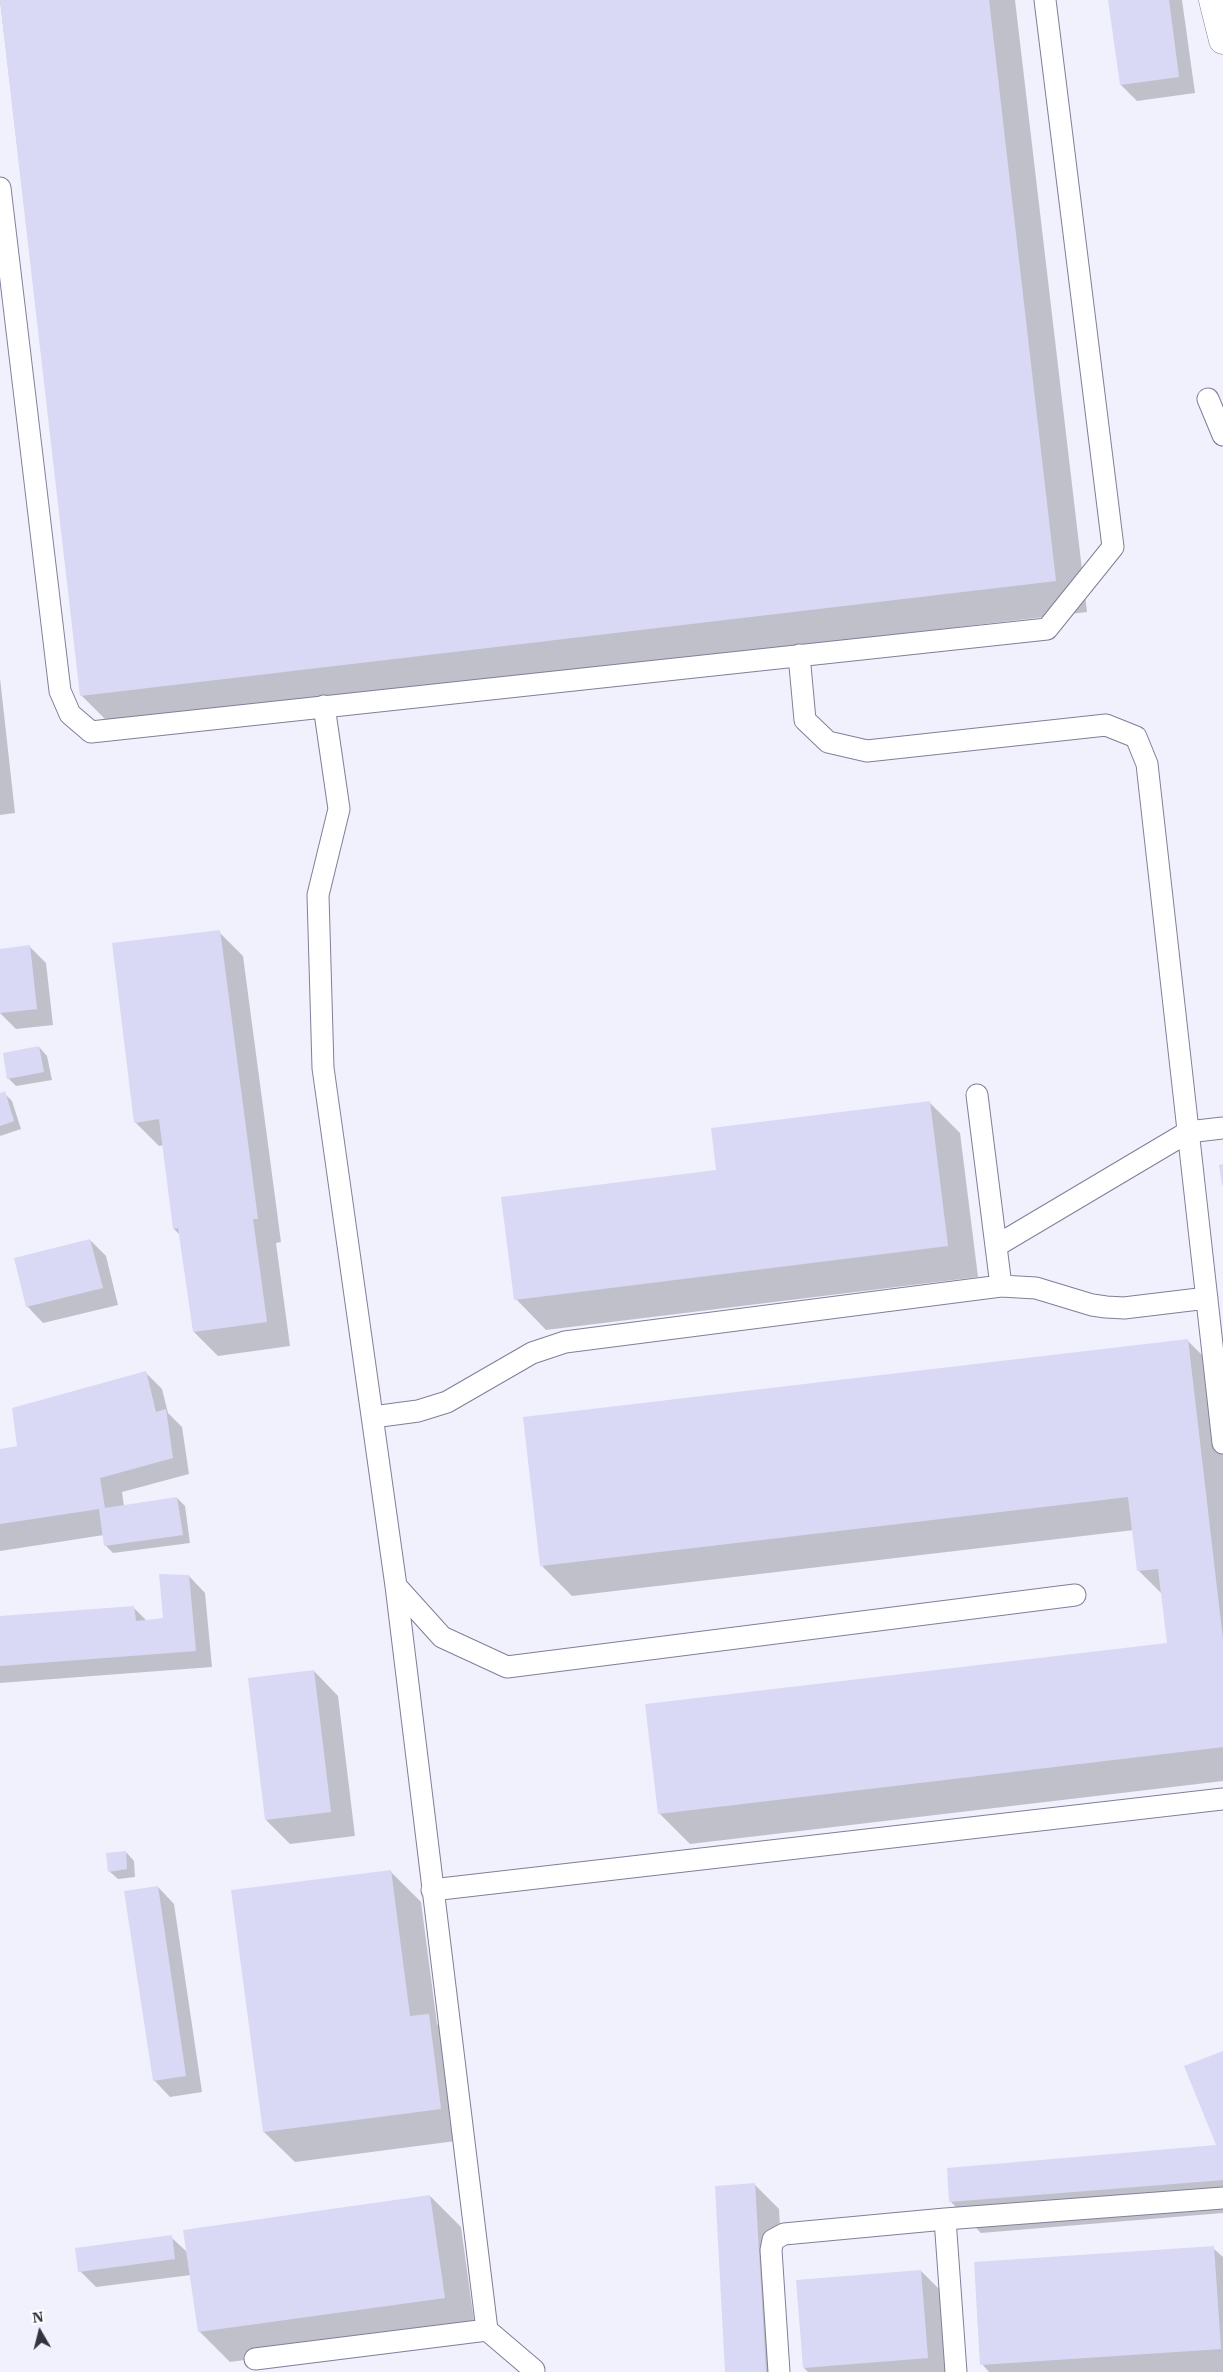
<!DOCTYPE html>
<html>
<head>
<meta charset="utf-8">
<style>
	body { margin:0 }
	#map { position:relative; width:1223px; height:2372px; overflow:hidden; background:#f1f1fd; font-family:"IBM Plex Serif",serif }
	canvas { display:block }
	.north { position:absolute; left:15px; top:2307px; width:50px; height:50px; -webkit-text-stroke:4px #fff; paint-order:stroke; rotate:352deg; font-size:14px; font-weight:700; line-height:20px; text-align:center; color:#33333e }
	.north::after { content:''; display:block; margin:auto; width:18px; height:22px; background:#33333e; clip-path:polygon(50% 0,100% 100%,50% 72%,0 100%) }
</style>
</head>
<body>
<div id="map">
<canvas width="1223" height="2372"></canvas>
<div class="north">N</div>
</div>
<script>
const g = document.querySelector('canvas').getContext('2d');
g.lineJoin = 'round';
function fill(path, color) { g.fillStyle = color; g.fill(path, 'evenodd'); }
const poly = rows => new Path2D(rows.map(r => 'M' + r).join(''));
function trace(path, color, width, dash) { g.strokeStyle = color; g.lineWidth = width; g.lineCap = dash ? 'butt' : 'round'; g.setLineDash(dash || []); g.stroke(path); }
fill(poly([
	[0,0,1015,0,1087,612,112,726,81,695],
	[1109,0,1182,0,1195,93,1137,101,1121,85],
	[0,678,15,813,0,815],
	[219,932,243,956,281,1242,276,1243,290,1346,218,1356,194,1332,180,1235,174,1229,164,1145,159,1146,135,1122],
	[29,946,46,963,53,1025,16,1029,0,1013,0,950],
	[39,1047,47,1056,52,1080,16,1086,8,1078],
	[4,1093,12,1101,21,1129,0,1136,0,1094],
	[929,1102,960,1133,978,1277,546,1330,516,1299,718,1171],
	[90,1240,106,1256,118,1305,43,1323,27,1306],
	[1187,1340,1218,1371,1223,1414,1223,1781,690,1844,659,1813,1168,1644,1162,1594,1139,1571,1134,1530,572,1596,542,1566],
	[146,1373,162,1389,168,1413,182,1427,189,1474,122,1492,124,1506,177,1498,185,1506,190,1543,113,1553,105,1545,104,1535,0,1551,0,1450,18,1447],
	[189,1576,205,1593,212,1667,0,1683,0,1617,134,1608,147,1621,165,1620],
	[314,1671,338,1696,355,1836,290,1844,266,1820],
	[126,1852,134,1861,135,1877,118,1879,109,1871],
	[390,1871,421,1902,437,2024,459,2046,471,2139,295,2162,264,2132],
	[158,1887,174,1904,202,2092,170,2097,154,2080],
	[1223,2052,1223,2213,981,2233,951,2202,948,2169,1217,2147],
	[754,2184,779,2209,788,2372,726,2372],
	[430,2196,461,2227,475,2328,230,2362,199,2331,191,2275,96,2287,80,2271,171,2237,188,2253],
	[1213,2248,1223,2257,1223,2372,989,2372,982,2364],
	[921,2271,945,2295,951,2372,808,2372,804,2368]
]), '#0003');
fill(poly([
	[0,0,989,0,1056,581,80,696],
	[1108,0,1169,0,1179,77,1120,85],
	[220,930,258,1219,253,1219,267,1322,193,1332,178,1228,173,1229,159,1119,134,1123,112,943],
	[30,945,37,1009,0,1013,0,949],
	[39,1046,44,1072,7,1079,3,1053],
	[5,1091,14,1121,0,1126,0,1093],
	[930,1101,948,1246,514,1300,501,1197,716,1170,711,1128],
	[1223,1164,1223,1185,1222,1185,1219,1165],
	[90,1239,103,1288,26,1307,14,1258],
	[1188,1339,1223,1640,1223,1747,658,1814,645,1704,1167,1643,1158,1569,1137,1571,1128,1497,540,1566,523,1417],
	[146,1371,156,1412,166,1409,173,1458,100,1478,105,1508,177,1497,183,1535,104,1546,99,1509,0,1524,0,1449,17,1446,12,1408],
	[159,1574,189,1575,196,1651,0,1666,0,1616,134,1606,136,1621,163,1618],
	[314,1670,331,1812,265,1820,248,1678],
	[126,1851,127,1869,108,1872,106,1853],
	[391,1870,410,2016,429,2014,441,2109,263,2132,231,1890],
	[158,1886,186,2076,153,2081,124,1891],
	[1223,2051,1223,2180,949,2202,947,2168,1216,2145,1184,2066],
	[755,2183,766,2372,725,2372,715,2186],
	[430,2195,445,2298,198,2332,183,2230],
	[172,2235,175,2259,78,2272,75,2248],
	[1214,2246,1221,2349,980,2365,974,2262],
	[921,2270,928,2358,803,2368,796,2280]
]), '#d9d9f6');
const lane = poly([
	[0,188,60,691,70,714,91,732,1047,629,1113,547,1045,0],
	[1208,399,1223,435],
	[799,655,805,720,828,742,867,751,1106,725,1136,737,1147,764,1223,1443],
	[977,1095,1001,1286],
	[996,1246,1188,1132,1223,1128],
	[373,1417,418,1411,447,1402,532,1353,565,1342,1001,1286,1036,1288,1092,1305,1106,1307,1124,1308,1207,1298],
	[396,1586,442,1637,507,1667,1075,1595],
	[432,1890,1223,1799],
	[487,2330,534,2370],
	[255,2359,487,2330,396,1586,323,1068,318,895,339,809,324,706],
	[779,2372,771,2250,773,2240,784,2234,945,2219],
	[956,2372,945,2219,1223,2198]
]);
const street = poly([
	[1213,0,1223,40]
]);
trace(lane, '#7f7f99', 23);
trace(street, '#7f7f99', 29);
trace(lane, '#fff', 21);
trace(street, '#fff', 28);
</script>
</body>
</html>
